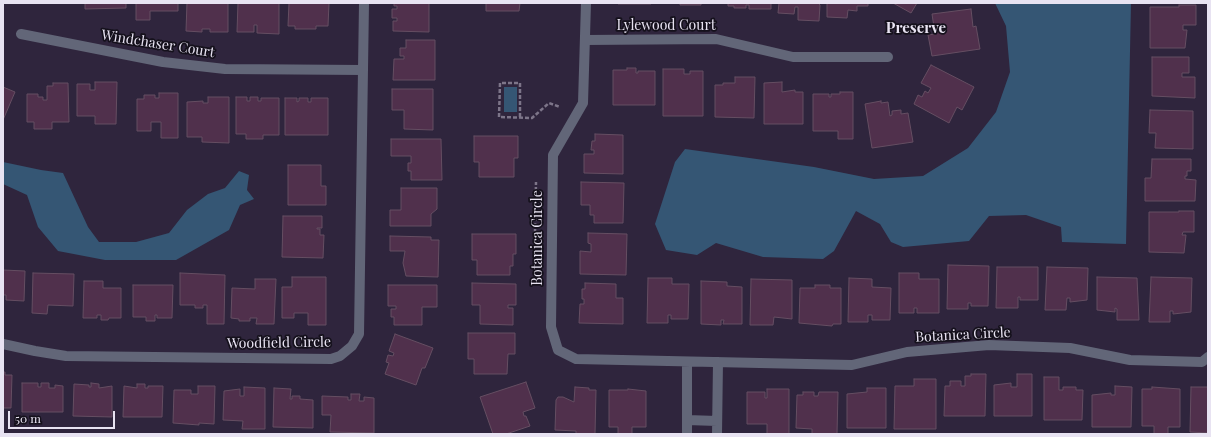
<!DOCTYPE html>
<html>
<head>
<meta charset="utf-8">
<style>
	body { margin:0 }
	#map { position:relative; width:1211px; height:437px; overflow:hidden; background:#2f253d; font-family:"Playfair Display",serif }
	canvas { display:block }
	.frame { position:absolute; inset:0; border:4px solid #e8e3f2; pointer-events:none }
	.scale { position:absolute; left:8px; top:411px; width:107px; height:18px; box-sizing:border-box; border:2px solid #e8e3f2; border-top:0; padding-left:5px; font-size:12px; line-height:14px; white-space:nowrap; color:#e8e3f2; -webkit-text-stroke:3px #15111c; paint-order:stroke }
</style>
</head>
<body>
<div id="map">
<canvas width="1211" height="437"></canvas>
<div class="frame"></div>
<div class="scale">50 m</div>
</div>
<script>
const g = document.querySelector('canvas').getContext('2d');
g.lineJoin = 'round';
function fill(path, color) { g.fillStyle = color; g.fill(path, 'evenodd'); }
const poly = rows => new Path2D(rows.map(r => 'M' + r).join(''));
function trace(path, color, width, dash) { g.strokeStyle = color; g.lineWidth = width; g.lineCap = dash ? 'butt' : 'round'; g.setLineDash(dash || []); g.stroke(path); }
function write(font, color, halo, rows, align = 'center') {
  g.font = font + ' "Playfair Display",serif'; g.lineWidth = 3.5; g.setLineDash([]); g.textBaseline = 'middle'; g.strokeStyle = halo; g.fillStyle = color; for (const [text, x, y, turn = 0] of rows) {
    g.save(); g.translate(x, y); g.rotate((+turn || 0) * Math.PI / 180); g.textAlign = isNaN(turn) ? turn : align; if (halo) g.strokeText(text, 0, 0); g.fillText(text, 0, 0); g.restore();
  }
}
fill(poly([
	[995,3,1131,3,1126,244,1062,242,1061,227,1026,215,989,216,969,241,903,247,891,242,880,224,856,211,834,251,823,259,763,257,716,243,697,255,666,250,655,224,675,162,685,149,814,167,874,179,923,176,968,148,996,112,1010,72,1006,26],
	[504,87,517,87,517,112,504,112],
	[3,162,41,170,63,173,88,227,99,242,136,242,169,233,187,210,208,194,225,188,239,171,249,175,247,190,254,199,240,205,229,230,176,260,105,260,58,251,38,227,27,195,3,184]
]), '#355674');
const building = poly([
	[85,3,126,3,126,8,85,9,85,3],
	[136,3,178,3,178,11,150,11,150,20,136,20,136,3],
	[187,3,228,3,228,32,210,32,210,29,202,29,202,32,186,31,187,3],
	[238,3,279,3,279,34,257,33,257,25,254,25,254,32,237,32,238,3],
	[289,3,329,3,328,26,316,26,316,29,295,29,295,26,288,26,289,3],
	[394,3,429,3,429,32,393,31,393,21,397,21,397,18,392,18,392,9,397,9,397,6,394,6,394,3],
	[486,3,520,3,519,11,486,11,486,3],
	[618,3,651,3,651,4,618,4,618,3],
	[680,3,701,3,701,5,680,5,680,3],
	[728,3,771,3,771,9,749,9,749,5,746,5,746,8,734,8,734,6,728,6,728,3],
	[779,3,818,3,820,5,819,21,798,20,798,7,795,7,794,14,778,13,779,3],
	[827,3,868,3,868,6,857,6,857,11,848,10,847,18,827,17,827,3],
	[893,3,917,3,911,13,893,3],
	[1179,5,1196,5,1196,25,1183,25,1183,30,1187,30,1185,48,1150,48,1150,7,1179,7,1179,5],
	[971,9,973,27,976,26,980,49,932,56,928,35,935,34,932,14,971,9],
	[406,40,435,40,435,80,393,80,394,59,404,59,404,56,400,56,400,48,406,48,406,40],
	[1152,57,1189,57,1189,73,1182,73,1182,77,1195,77,1195,98,1152,96,1152,57],
	[931,65,974,87,962,110,957,107,949,123,914,104,918,95,922,97,925,91,928,93,931,88,921,83,931,65],
	[627,68,636,68,636,73,638,73,638,71,655,71,655,105,613,105,613,70,627,70,627,68],
	[663,69,684,69,684,74,690,74,690,71,703,71,703,116,663,116,663,69],
	[735,77,755,77,754,118,715,117,715,85,723,85,723,83,735,83,735,77],
	[95,82,117,82,116,124,95,124,95,116,77,116,77,84,90,84,90,90,95,90,95,82],
	[782,82,782,92,795,90,795,92,803,92,803,124,764,124,764,83,782,82],
	[53,83,68,83,69,122,52,122,52,129,34,129,34,122,27,122,27,94,38,94,38,97,43,97,43,100,47,100,47,86,53,86,53,83],
	[3,87,15,92,3,120,3,87],
	[392,89,433,89,433,130,404,129,404,110,392,110,392,89],
	[840,92,853,92,853,139,838,139,838,131,813,131,813,94,829,94,829,97,831,97,831,94,840,94,840,92],
	[159,93,178,93,178,138,161,138,161,122,151,122,151,131,137,131,137,99,144,99,144,95,155,95,155,98,159,98,159,93],
	[208,97,229,97,229,143,202,142,202,137,187,137,187,102,203,101,203,103,208,103,208,97],
	[236,97,247,97,247,101,250,101,250,97,258,97,258,101,261,101,261,98,279,98,279,135,263,135,263,139,246,139,246,134,236,134,236,97],
	[285,98,297,98,297,102,299,101,299,98,308,98,308,102,311,102,311,98,328,98,328,135,285,135,285,98],
	[881,101,881,103,888,102,890,116,892,115,892,111,901,110,901,114,908,113,913,142,872,148,865,104,881,101],
	[1150,110,1193,111,1193,149,1155,148,1156,133,1149,133,1150,110],
	[595,134,623,135,623,174,584,173,584,154,594,154,594,150,591,150,592,141,595,141,595,134],
	[474,136,518,136,518,158,514,158,514,177,479,177,479,162,474,162,474,136],
	[391,139,441,139,442,180,411,180,411,171,408,171,408,163,411,163,411,156,391,156,391,139],
	[1152,159,1191,159,1191,171,1187,171,1187,176,1185,176,1185,179,1196,180,1195,201,1145,201,1145,178,1151,178,1152,159],
	[288,165,321,165,321,186,326,186,326,205,288,205,288,165],
	[581,182,624,183,623,223,594,223,594,215,590,215,590,205,581,205,581,182],
	[401,188,437,188,437,209,431,214,431,226,390,226,390,210,401,210,401,188],
	[1179,211,1194,211,1194,232,1183,232,1182,235,1186,235,1184,253,1149,252,1149,212,1179,212,1179,211],
	[283,216,322,216,322,228,317,228,317,229,320,229,320,235,324,235,323,258,282,257,283,216],
	[588,233,627,234,626,275,580,274,580,251,591,252,591,244,588,243,588,233],
	[472,234,516,234,516,254,513,254,513,266,510,266,510,275,477,275,477,260,472,260,472,234],
	[390,236,431,237,431,240,439,240,438,277,406,276,403,263,405,251,390,251,390,236],
	[948,265,989,266,988,306,971,306,971,303,968,303,968,309,947,309,948,265],
	[997,267,1038,267,1038,300,1020,300,1020,297,1018,297,1018,308,996,308,997,267],
	[1047,267,1088,268,1087,300,1070,302,1070,298,1067,298,1066,310,1045,310,1047,267],
	[3,270,25,271,24,301,6,300,6,295,3,295,3,270],
	[33,273,74,274,73,306,48,305,47,314,32,313,33,273],
	[180,273,225,275,224,324,207,324,207,305,203,305,203,308,195,308,195,305,180,305,180,273],
	[899,273,919,273,919,279,939,279,939,313,917,313,917,308,914,308,914,313,899,313,899,273],
	[292,277,326,277,326,325,308,325,308,313,294,313,294,318,282,318,282,287,292,287,292,277],
	[1097,277,1137,278,1139,320,1117,320,1117,309,1115,308,1115,312,1097,310,1097,277],
	[1151,277,1192,278,1191,312,1173,314,1173,311,1170,311,1170,322,1149,322,1151,277],
	[648,278,672,278,672,284,689,284,688,319,671,319,671,315,668,315,668,323,647,323,648,278],
	[849,278,872,279,872,287,891,288,890,320,872,320,872,315,868,315,868,322,848,322,849,278],
	[255,279,276,279,274,324,256,324,257,318,250,318,250,321,239,321,239,319,231,318,232,288,255,289,255,279],
	[751,279,792,280,792,319,774,317,773,325,750,325,751,279],
	[84,281,103,281,103,288,121,288,121,318,109,318,108,320,101,320,101,315,97,315,97,318,83,318,84,281],
	[701,281,727,282,727,286,742,287,742,324,723,324,724,320,721,320,721,325,701,324,701,281],
	[472,283,516,284,516,305,508,305,508,308,513,308,513,325,480,324,480,305,472,305,472,283],
	[585,283,616,284,616,298,623,298,623,324,579,323,580,304,584,304,584,299,582,299,582,289,585,289,585,283],
	[133,285,173,285,172,318,157,318,157,315,155,315,155,321,146,321,146,317,133,317,133,285],
	[388,285,437,285,437,307,422,307,422,325,394,325,394,317,391,317,391,309,396,309,396,306,388,306,388,285],
	[815,285,830,285,830,288,841,288,841,324,833,324,832,326,799,323,800,288,815,288,815,285],
	[468,333,515,333,515,354,508,354,507,374,474,374,474,359,468,359,468,333],
	[395,334,433,348,425,368,422,368,416,385,385,374,389,363,386,362,388,355,393,356,394,353,389,351,395,334],
	[3,372,5,372,5,375,12,375,11,408,3,408,3,372],
	[971,374,986,374,985,416,944,416,945,386,950,386,950,381,961,381,961,386,965,386,965,376,971,376,971,374],
	[1017,374,1032,374,1032,416,994,416,994,385,1011,383,1011,387,1017,387,1017,374],
	[1044,377,1059,377,1059,390,1063,390,1063,387,1076,387,1076,390,1083,390,1082,420,1044,420,1044,377],
	[914,379,936,379,936,429,894,429,895,386,914,386,914,379],
	[526,382,535,408,523,412,524,416,526,416,530,426,506,434,493,434,480,397,526,382],
	[22,383,38,383,38,387,41,387,41,383,49,383,49,388,55,388,55,385,63,386,63,412,22,412,22,383],
	[91,383,99,384,99,388,112,386,112,417,73,416,74,384,89,385,89,387,91,387,91,383],
	[137,384,145,384,145,388,148,388,148,386,163,386,162,417,123,417,124,386,137,388,137,384],
	[198,386,215,386,214,424,199,423,199,425,173,423,174,390,191,390,191,394,198,394,198,386],
	[1115,386,1132,387,1131,427,1092,427,1092,395,1111,393,1111,395,1115,395,1115,386],
	[244,387,265,388,265,429,242,429,243,421,223,420,224,391,240,389,240,396,244,396,244,387],
	[575,387,589,388,589,390,596,390,595,434,576,434,576,431,555,430,556,400,558,397,563,397,574,402,575,387],
	[1152,387,1180,389,1180,427,1168,427,1168,434,1154,434,1154,426,1142,426,1142,389,1152,389,1152,387],
	[1191,387,1208,387,1208,433,1190,432,1191,387],
	[274,388,291,389,290,399,292,399,292,396,300,396,300,399,313,400,313,428,273,427,274,388],
	[867,388,886,388,886,428,847,428,847,394,867,392,867,388],
	[628,389,646,391,646,427,632,427,632,434,618,434,618,427,609,427,609,390,628,390,628,389],
	[767,389,789,389,789,434,767,434,767,424,747,424,747,392,765,392,765,398,767,398,767,389],
	[803,392,814,392,814,396,818,396,819,392,838,392,837,434,812,434,812,429,796,428,797,395,803,395,803,392],
	[351,394,360,394,359,401,364,401,364,397,374,398,374,433,330,432,331,415,322,415,322,396,348,397,348,400,351,400,351,394]
]);
fill(building, '#50304c');
trace(building, '#654e62', 1);
trace(poly([
	[520,117,520,83,500,83,499,117,532,118,549,103,560,107],
	[535,233,536,182]
]), '#7d7589', 2.5, [4, 2]);
trace(poly([
	[586,3,583,103,553,155,551,327,558,350,576,359,852,365,907,352,989,345,1070,348,1130,360,1202,362,1208,357],
	[21,34,163,62,225,69,363,70],
	[585,40,716,39,793,57,888,57],
	[3,344,35,351,66,356,331,359,340,356,352,346,359,334,364,3],
	[687,362,687,434],
	[687,420,717,421],
	[717,434,718,362]
]), '#626678', 10);
write('14px', '#e8e3f2', '#15111c', [
	["Lylewood Court",666,26],
	["Windchaser Court",158,44,9],
	["Botanica Circle",538,238,-90],
	["Botanica Circle",963,335,-3],
	["Woodfield Circle",279,343,-1]
]);
write('bold 15px', '#e8e3f2', '#15111c', [
	["Preserve",916,28]
]);
</script>
</body>
</html>
